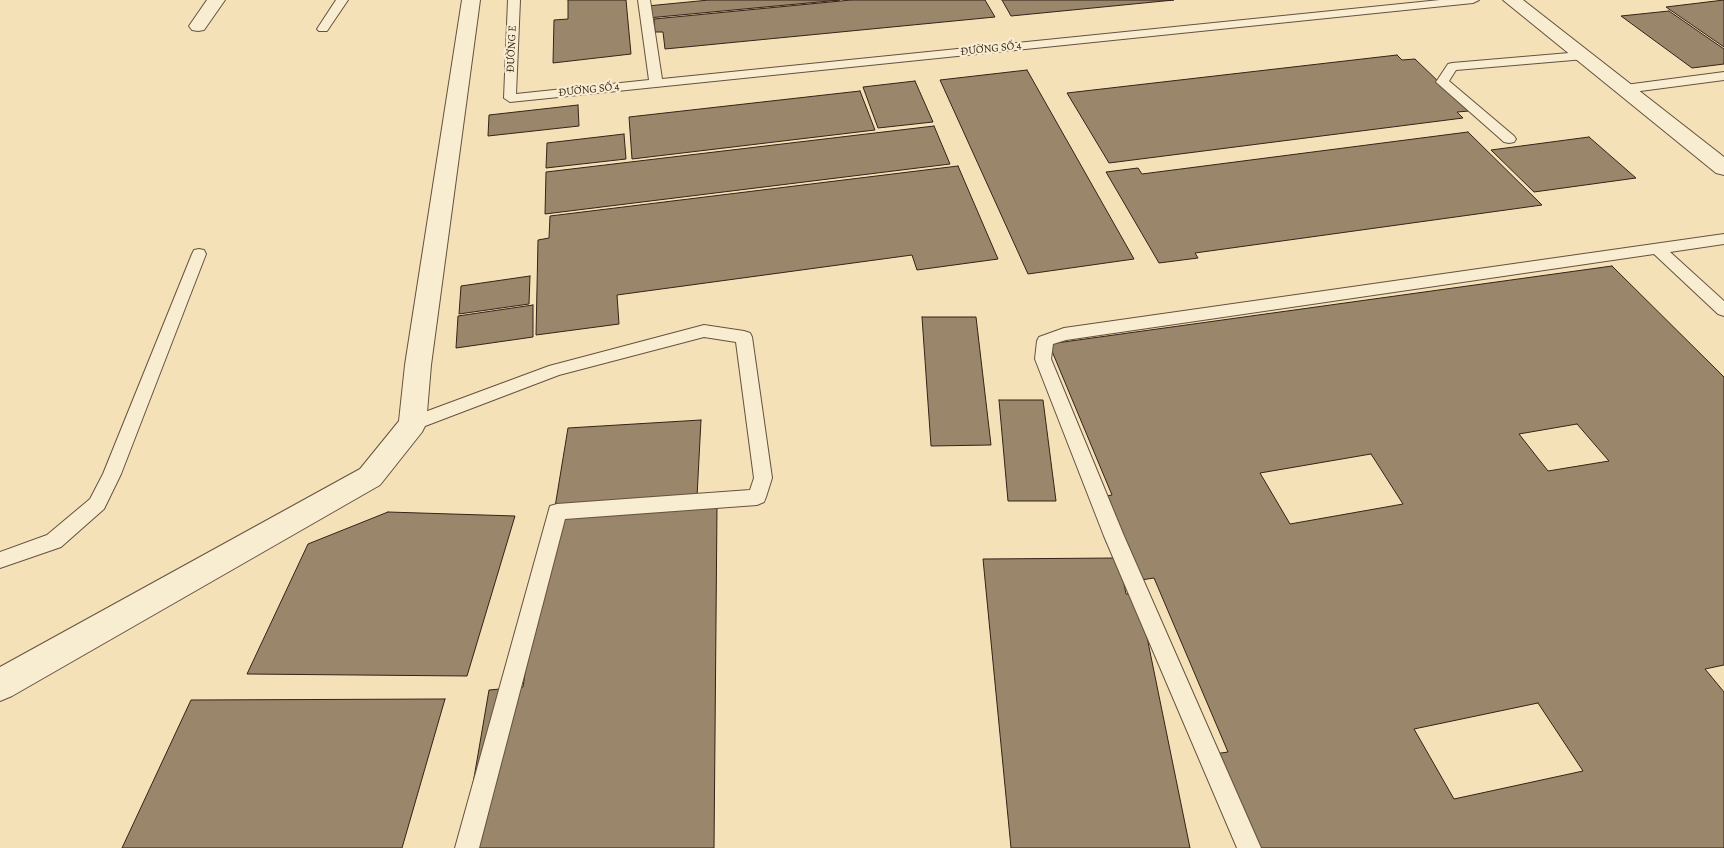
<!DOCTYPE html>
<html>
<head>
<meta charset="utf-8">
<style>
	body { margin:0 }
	canvas { display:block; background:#f5e1b8 }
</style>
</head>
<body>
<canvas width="1724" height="848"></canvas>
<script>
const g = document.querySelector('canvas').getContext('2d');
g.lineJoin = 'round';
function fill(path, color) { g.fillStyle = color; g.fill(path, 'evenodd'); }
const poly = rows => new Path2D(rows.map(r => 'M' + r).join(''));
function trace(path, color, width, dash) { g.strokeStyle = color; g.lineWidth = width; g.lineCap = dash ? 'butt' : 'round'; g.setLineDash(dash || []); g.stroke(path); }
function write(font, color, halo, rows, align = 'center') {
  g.font = font + ' Alegreya,serif'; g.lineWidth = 4.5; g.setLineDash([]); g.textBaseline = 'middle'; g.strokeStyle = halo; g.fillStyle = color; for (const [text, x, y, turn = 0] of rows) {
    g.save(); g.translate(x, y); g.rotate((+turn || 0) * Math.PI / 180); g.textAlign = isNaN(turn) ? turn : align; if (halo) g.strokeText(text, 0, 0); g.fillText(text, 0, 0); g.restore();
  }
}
const building = poly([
	[568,0,626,0,631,54,553,63,554,20,568,19,568,0],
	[709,0,840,0,648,18,647,6,709,0],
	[851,0,985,0,995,17,665,49,663,32,655,32,654,19,851,0],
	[1002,0,1174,0,1011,16,1002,0],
	[1724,0,1724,47,1666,7,1724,0],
	[1669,11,1724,49,1724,64,1692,68,1621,16,1669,11],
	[1397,55,1402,60,1415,59,1469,111,1457,112,1463,118,1109,163,1067,93,1397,55],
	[1027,70,1134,259,1028,274,940,80,1027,70],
	[915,81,933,122,878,128,863,87,915,81],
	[860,91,875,130,632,159,629,117,860,91],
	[578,105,579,126,488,136,489,115,578,105],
	[934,126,950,164,545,214,546,172,934,126],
	[1468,132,1542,205,1195,253,1198,258,1159,263,1106,172,1138,168,1142,174,1468,132],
	[624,134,626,159,546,168,547,143,624,134],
	[1589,137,1636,178,1534,192,1491,150,1589,137],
	[958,166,998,259,917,270,912,255,617,295,619,324,536,335,538,240,549,238,550,216,958,166],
	[1612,266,1724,377,1724,665,1705,669,1724,692,1724,848,1253,848,1214,754,1228,752,1154,578,1134,581,1100,497,1112,495,1049,344,1612,266],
	[1577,424,1609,461,1548,471,1519,434,1577,424],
	[1371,454,1403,504,1290,524,1260,473,1371,454],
	[1538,703,1583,771,1454,799,1414,729,1538,703],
	[530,276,529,304,459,314,461,286,530,276],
	[533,305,533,337,456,348,458,316,533,305],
	[922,317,976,317,991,445,931,446,922,317],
	[999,400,1043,400,1056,501,1008,501,999,400],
	[701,420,697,497,555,507,568,428,701,420],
	[717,507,714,848,462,848,489,690,523,687,547,520,717,507],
	[388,512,515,516,467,676,247,674,308,544,388,512],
	[1119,558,1126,594,1138,593,1190,848,1011,848,983,559,1119,558],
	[445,699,402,848,122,848,191,700,445,699]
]);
fill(building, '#99866b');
trace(building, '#352318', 1);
const service = poly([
	[336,0,348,0,327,31,319,31,317,29,336,0],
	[508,0,520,0,516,94,649,80,638,0,650,0,662,79,1440,0,1479,0,1473,3,510,102,504,98,508,0],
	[1581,52,1587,56,1585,59,1456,70,1449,81,1514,136,1516,139,1514,142,1509,143,1504,142,1436,82,1448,64,1452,63,1581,52],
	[1724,72,1724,80,1625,93,1619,89,1625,85,1724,72],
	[1724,234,1724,244,1670,252,1724,301,1724,316,1718,314,1654,254,1066,340,1053,344,1051,359,1124,536,1261,848,1237,848,1104,536,1035,359,1037,341,1039,337,1064,328,1724,234],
	[199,249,204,250,206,254,121,474,104,509,61,547,0,568,0,552,47,535,90,499,103,474,192,254,194,250,199,249],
	[704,325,744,331,750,333,752,337,772,478,766,497,764,502,757,505,565,519,479,848,455,848,550,506,557,504,750,490,754,478,736,342,704,337,559,375,412,431,406,429,403,424,406,419,549,366,704,325]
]);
const minor = poly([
	[207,0,225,0,204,30,198,31,192,30,189,26,207,0],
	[462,0,480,0,431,365,426,424,422,432,380,485,12,696,0,701,0,667,360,469,399,421,405,365,462,0],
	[1503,0,1523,0,1724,157,1724,175,1716,173,1503,0]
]);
trace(service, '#655240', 2);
trace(minor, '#655240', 2);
fill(service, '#f8ecd1');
fill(minor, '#f8ecd1');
write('11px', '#352318', '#f8ecd1', [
	["ĐƯỜNG E",512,49,-87],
	["ĐƯỜNG SỐ 4",991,49,-6],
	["ĐƯỜNG SỐ 4",589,90,-6]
]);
</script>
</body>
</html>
